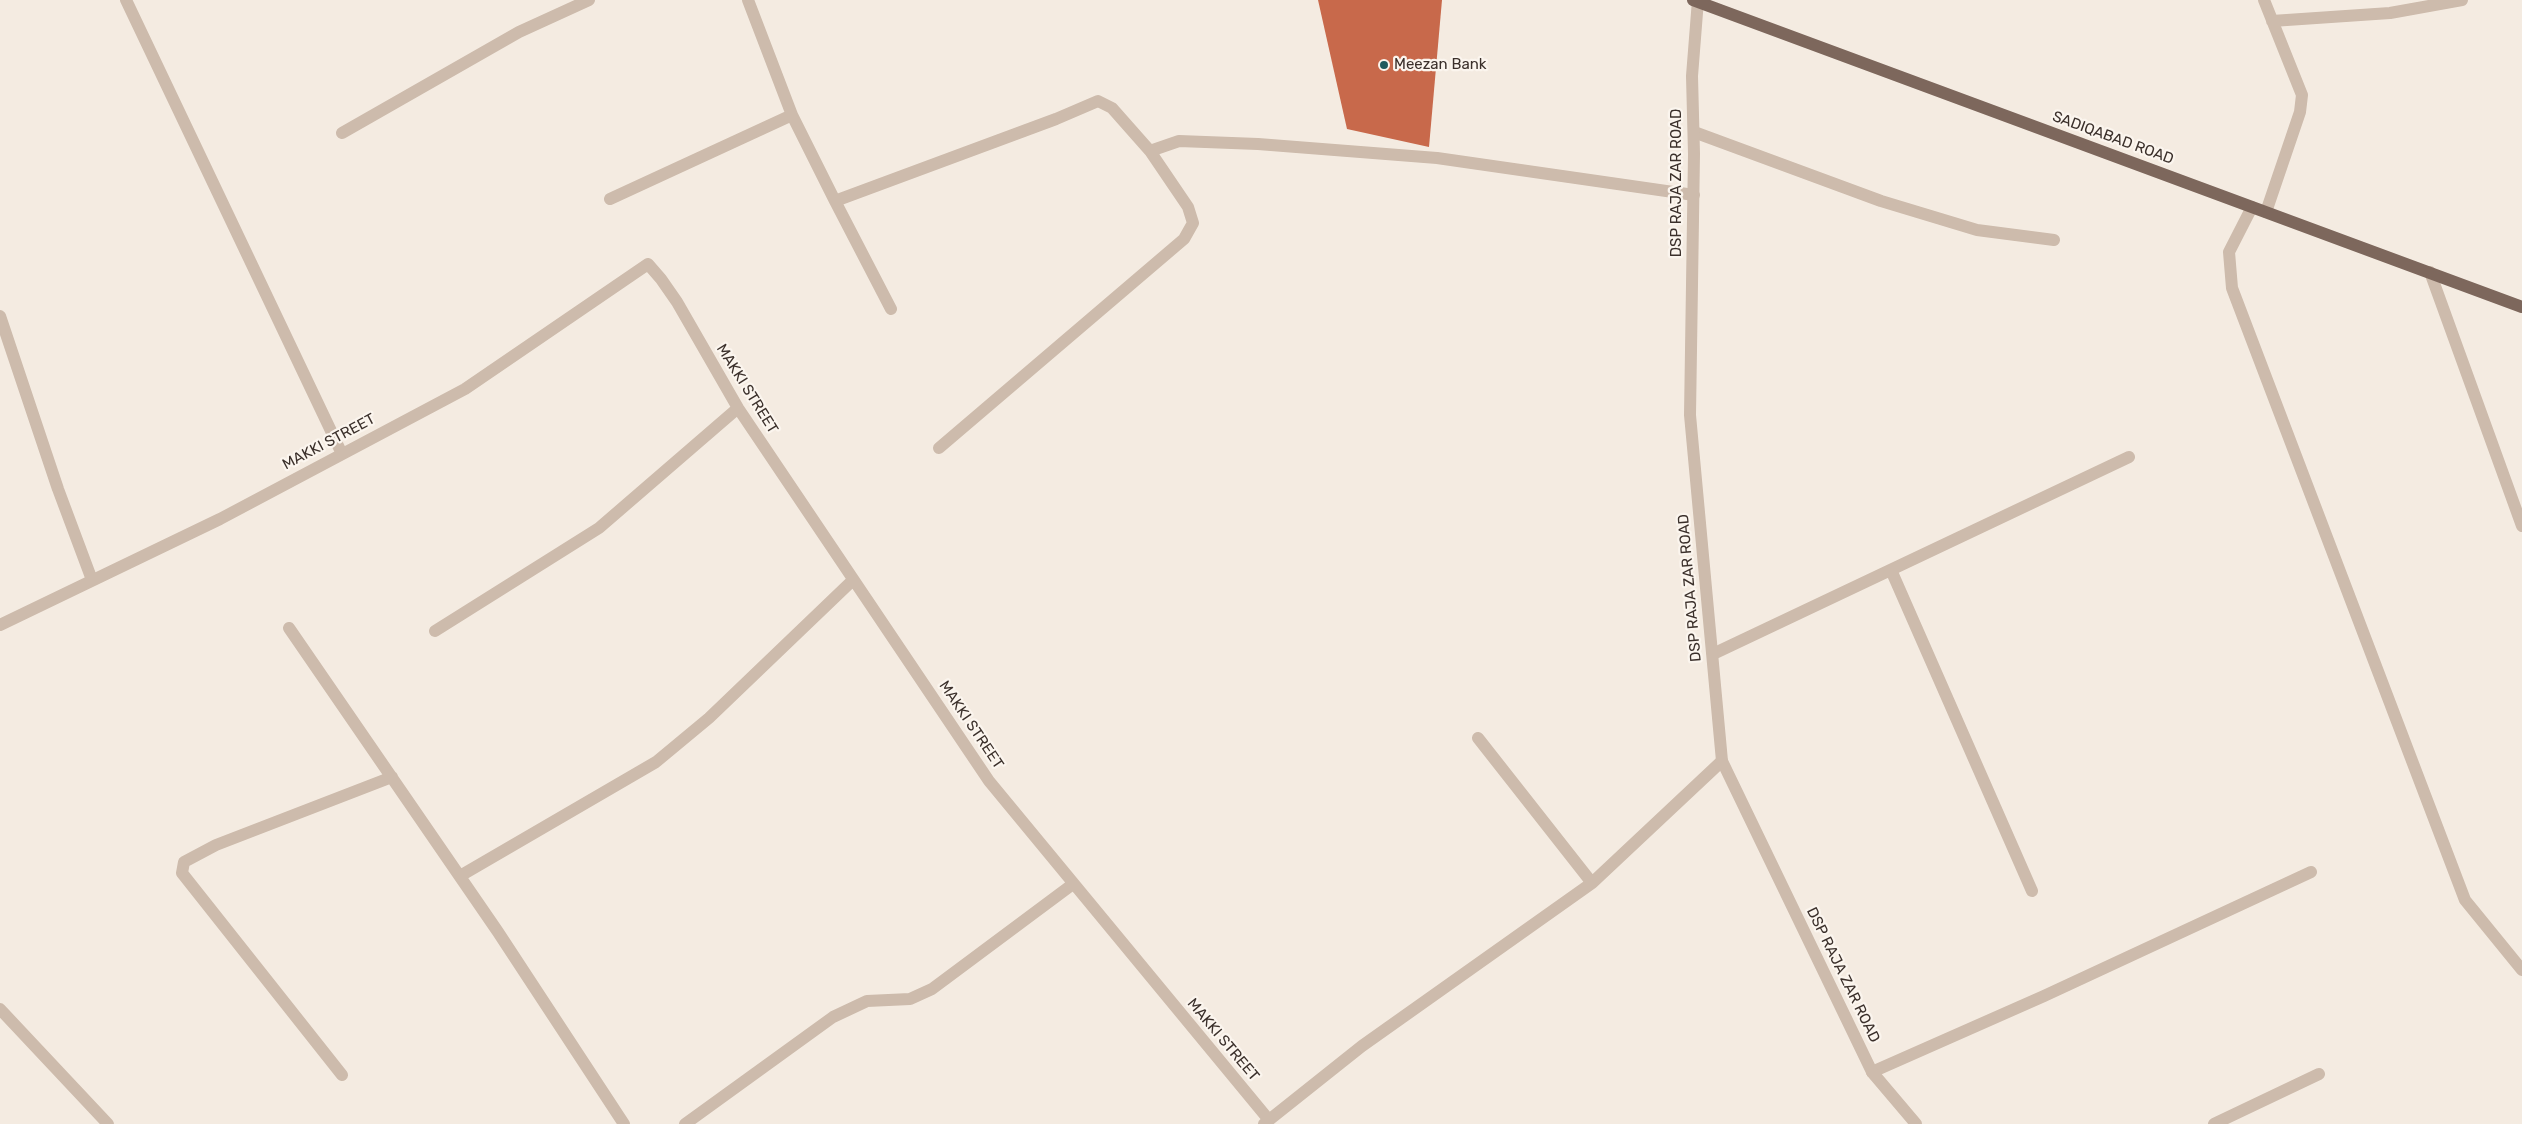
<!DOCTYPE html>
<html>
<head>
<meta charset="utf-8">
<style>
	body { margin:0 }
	canvas { display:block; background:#f4ebe1 }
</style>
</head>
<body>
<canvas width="2522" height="1124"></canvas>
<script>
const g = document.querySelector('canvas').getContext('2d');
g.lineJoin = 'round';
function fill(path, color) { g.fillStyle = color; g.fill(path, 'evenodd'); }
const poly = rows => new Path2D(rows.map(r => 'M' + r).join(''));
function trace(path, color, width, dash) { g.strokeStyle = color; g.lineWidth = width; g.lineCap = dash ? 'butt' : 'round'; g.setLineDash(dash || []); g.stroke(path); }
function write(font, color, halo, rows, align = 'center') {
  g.font = font + ' Rubik,sans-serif'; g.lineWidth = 4.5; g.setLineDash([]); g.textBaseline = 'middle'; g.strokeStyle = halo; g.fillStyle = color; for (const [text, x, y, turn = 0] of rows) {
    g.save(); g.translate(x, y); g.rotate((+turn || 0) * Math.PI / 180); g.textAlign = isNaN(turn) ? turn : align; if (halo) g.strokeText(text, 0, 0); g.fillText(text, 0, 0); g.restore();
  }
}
fill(poly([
	[1318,0,1442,0,1429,147,1347,129]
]), '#c8694b');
trace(poly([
	[126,0,342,454],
	[748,0,792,115,835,201,1056,119,1098,101,1112,108,1150,151,1179,141,1258,144,1437,158,1694,195],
	[2264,0,2302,95,2300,112,2266,212],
	[2272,21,2390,13,2462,0],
	[1694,132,1881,201,1977,230,2054,240],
	[342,133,519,32,589,0],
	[610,199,792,115],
	[835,201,891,309],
	[2252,207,2229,252,2232,288,2465,900,2522,970],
	[2430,272,2522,526],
	[0,316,58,489,92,580],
	[939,448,1184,239,1193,223,1188,207,1150,151],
	[1891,570,2032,891],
	[0,625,220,519,465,389,648,264,661,279,677,302,738,408,989,781,1269,1120],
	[289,628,498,932,624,1124],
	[435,631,599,528,738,408],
	[1713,654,2129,457],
	[1478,738,1592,883],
	[460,876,656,762,709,718,853,580],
	[0,1009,108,1124],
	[1872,1072,2044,996,2311,872],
	[342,1075,182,873,184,862,216,845,392,777],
	[685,1124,833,1017,867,1001,910,999,932,989,1073,884],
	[1264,1124,1362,1046,1592,883,1722,761],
	[2214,1124,2319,1074]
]), '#cdbbac', 12);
trace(poly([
	[1698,0,1692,76,1694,154,1690,415,1722,761,1872,1072,1916,1124]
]), '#cdbbac', 12);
trace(poly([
	[1693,0,2522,307]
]), '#7d675c', 12);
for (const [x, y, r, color] of [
	[1384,65,5,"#1f5a5e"]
]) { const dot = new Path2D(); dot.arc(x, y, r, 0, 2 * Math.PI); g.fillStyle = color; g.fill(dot); trace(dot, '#fbf5ee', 2); }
write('15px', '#3b302b', '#fbf5ee', [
	["Meezan Bank",1394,65]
], 'left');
write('15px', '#3b302b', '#fbf5ee', [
	["SADIQABAD ROAD",2113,138,20],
	["DSP RAJA ZAR ROAD",1677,183,-90],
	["MAKKI STREET",747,389,58],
	["MAKKI STREET",329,442,-28],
	["DSP RAJA ZAR ROAD",1690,588,-95],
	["MAKKI STREET",971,725,56],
	["DSP RAJA ZAR ROAD",1843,975,64],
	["MAKKI STREET",1223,1040,50]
]);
</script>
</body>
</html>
